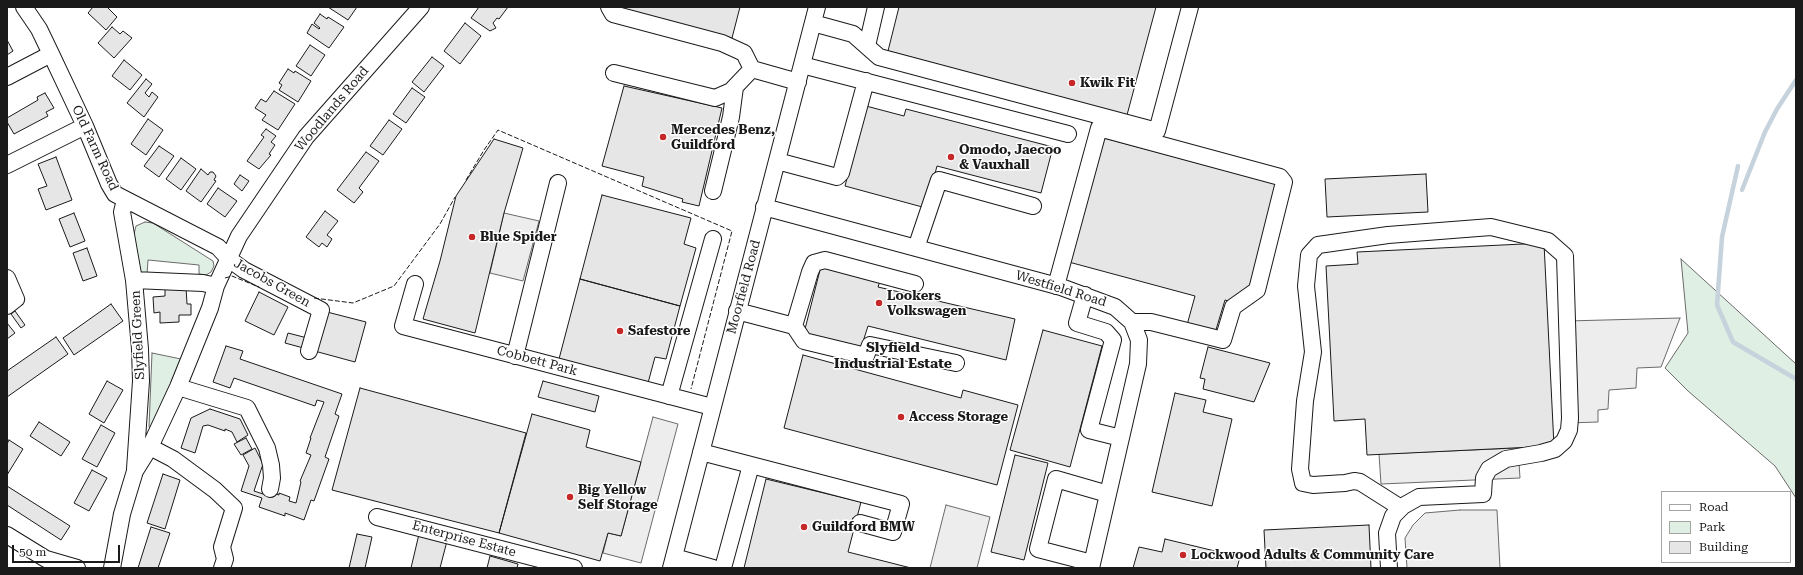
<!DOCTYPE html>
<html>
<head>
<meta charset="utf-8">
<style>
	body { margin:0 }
	#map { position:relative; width:1803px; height:575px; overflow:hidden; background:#fff; font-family:"Roboto Serif",serif }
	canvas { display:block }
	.frame { position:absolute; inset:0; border:8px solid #1a1a1a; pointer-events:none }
	.legend { position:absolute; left:1661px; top:491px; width:130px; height:72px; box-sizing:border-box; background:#fff; border:1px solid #a3a3a3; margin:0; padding:5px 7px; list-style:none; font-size:12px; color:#1a1a1a }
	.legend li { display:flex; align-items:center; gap:8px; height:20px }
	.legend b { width:20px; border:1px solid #a3a3a3 }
	.scale { position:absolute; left:12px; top:545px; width:108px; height:18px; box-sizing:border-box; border:2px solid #1a1a1a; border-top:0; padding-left:5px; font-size:12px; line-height:14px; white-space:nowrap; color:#1a1a1a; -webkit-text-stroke:3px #fff; paint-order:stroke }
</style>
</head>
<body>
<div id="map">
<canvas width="1803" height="575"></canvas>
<div class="frame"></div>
<ul class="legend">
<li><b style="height:5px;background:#fff"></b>Road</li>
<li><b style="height:11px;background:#e0efe3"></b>Park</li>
<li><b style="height:11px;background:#e6e6e6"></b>Building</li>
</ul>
<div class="scale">50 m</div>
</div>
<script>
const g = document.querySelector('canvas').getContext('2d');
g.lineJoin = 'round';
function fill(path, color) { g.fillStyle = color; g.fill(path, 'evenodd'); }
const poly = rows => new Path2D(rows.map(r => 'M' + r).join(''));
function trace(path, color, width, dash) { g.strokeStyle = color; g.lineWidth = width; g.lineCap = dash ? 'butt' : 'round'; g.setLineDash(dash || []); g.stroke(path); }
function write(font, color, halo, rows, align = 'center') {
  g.font = font + ' "Roboto Serif",serif'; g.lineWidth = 3; g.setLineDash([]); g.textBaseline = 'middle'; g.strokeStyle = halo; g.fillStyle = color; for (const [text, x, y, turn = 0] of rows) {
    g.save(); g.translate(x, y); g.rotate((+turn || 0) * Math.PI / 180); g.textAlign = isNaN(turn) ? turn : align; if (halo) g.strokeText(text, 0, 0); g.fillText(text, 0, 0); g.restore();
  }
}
const green = poly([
	[145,222,153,223,213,261,214,266,211,272,206,275,199,274,199,265,148,260,147,275,143,275,139,271,134,234,136,226,145,222],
	[1681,259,1796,364,1796,498,1775,466,1688,391,1665,368,1688,333,1681,259],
	[152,353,181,359,152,428,149,427,152,353]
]);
fill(green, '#e0efe3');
trace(green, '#6a6a6a', 1);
const parking = poly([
	[504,213,539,221,523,281,490,273,504,213],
	[1680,318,1661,367,1637,368,1636,388,1609,390,1608,409,1598,410,1598,422,1569,423,1567,321,1680,318],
	[653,417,678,424,641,563,603,553,608,533,621,536,653,417],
	[1518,448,1520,478,1381,484,1379,454,1518,448],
	[946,505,990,517,977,568,930,568,946,505],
	[1460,510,1497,510,1500,568,1407,568,1405,538,1413,525,1425,513,1460,510]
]);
fill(parking, '#ededed');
trace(parking, '#6a6a6a', 1);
trace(poly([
	[1738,166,1722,237,1717,305,1733,342,1796,379],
	[1742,190,1765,132,1777,109,1796,80]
]), '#c6d2dc', 4.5);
const building = poly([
	[93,7,107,7,117,17,106,30,88,13,93,7],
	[328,7,357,7,348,20,328,7],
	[479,7,508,7,499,19,497,18,493,23,496,28,490,31,471,18,479,7],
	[613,7,740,7,732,38,613,7],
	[899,7,1156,7,1127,115,888,51,899,7],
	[320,14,327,19,328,17,344,27,329,48,307,33,312,24,319,29,320,28,314,23,320,14],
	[465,23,481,36,460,64,444,51,465,23],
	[112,27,120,34,123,31,132,38,114,58,98,43,112,27],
	[7,40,13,51,7,55,7,40],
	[310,45,325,55,311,76,296,66,310,45],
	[432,57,444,66,424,92,412,82,432,57],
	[124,60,142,75,130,90,112,76,124,60],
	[288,69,294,73,295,71,311,81,298,102,279,90,282,85,279,83,288,69],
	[146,79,152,84,145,93,149,97,152,92,158,97,144,117,127,103,146,79],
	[624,86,722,108,699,206,682,202,683,199,642,186,644,177,602,166,624,86],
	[412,88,425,97,406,123,393,114,412,88],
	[274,91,295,104,278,130,262,120,266,115,255,108,261,99,266,102,274,91],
	[45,93,54,108,46,112,48,116,14,134,7,122,7,118,38,100,37,97,45,93],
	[866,106,904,116,906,109,1053,147,1041,193,937,166,926,208,845,186,866,106],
	[148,119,163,130,146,155,131,144,148,119],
	[389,120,402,129,383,155,370,146,389,120],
	[266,129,276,136,271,142,275,145,269,154,271,155,259,169,247,161,264,137,261,135,266,129],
	[1104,138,1280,185,1255,286,1232,302,1225,300,1215,333,1187,325,1195,296,1065,261,1104,138],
	[494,139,523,148,504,213,475,333,423,319,440,261,456,196,494,139],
	[159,146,174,156,159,177,144,166,159,146],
	[366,152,379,161,359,188,363,192,354,203,337,190,366,152],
	[56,157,72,200,46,210,38,189,47,186,38,164,56,157],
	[181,158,196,169,181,190,166,179,181,158],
	[201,169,208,175,210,172,213,172,216,176,214,180,216,181,201,202,186,191,201,169],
	[1426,174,1428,212,1327,217,1325,179,1426,174],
	[240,175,249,181,242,191,234,184,240,175],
	[218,188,237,201,225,217,207,204,218,188],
	[602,195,691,218,684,244,696,248,680,306,580,279,602,195],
	[325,211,338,221,327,235,332,239,327,247,322,243,319,247,306,237,325,211],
	[74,213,85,241,70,247,59,219,74,213],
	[1544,243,1554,446,1367,455,1365,419,1334,421,1326,266,1358,264,1357,252,1544,243],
	[87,248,97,276,83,281,73,253,87,248],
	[821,266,880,281,878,287,1015,319,1006,360,868,326,861,348,804,333,821,266],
	[580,279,680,306,666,359,655,357,648,383,559,359,580,279],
	[186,287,187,304,191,304,191,315,179,315,179,322,160,323,160,312,154,313,153,297,165,296,165,289,186,287],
	[259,292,288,307,274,335,245,321,259,292],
	[111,304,123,321,74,355,63,338,111,304],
	[15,311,25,325,21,328,11,314,15,311],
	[327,312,366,322,355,362,285,343,288,333,319,341,327,312],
	[7,323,15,333,7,339,7,323],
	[1043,330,1102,346,1070,467,1010,450,1043,330],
	[56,337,68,354,7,397,7,371,56,337],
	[226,346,243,351,240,359,342,394,335,414,339,416,325,457,329,459,314,501,311,500,304,520,285,513,285,516,259,507,262,498,241,491,249,466,243,455,255,448,263,464,254,491,263,494,265,490,279,495,279,493,290,497,289,501,296,503,301,482,300,481,311,455,306,453,311,438,310,438,324,402,317,400,315,406,234,378,230,388,213,382,226,346],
	[1208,347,1270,363,1254,402,1203,389,1205,379,1200,378,1208,347],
	[803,355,961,398,963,390,1018,405,997,485,784,428,803,355],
	[107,381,123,390,104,423,89,414,107,381],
	[543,381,599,396,595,412,538,397,543,381],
	[360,388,526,433,499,533,332,490,360,388],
	[1175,393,1206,400,1203,412,1232,419,1212,506,1152,492,1175,393],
	[210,409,240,419,248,435,237,442,232,432,225,429,225,431,208,425,203,426,195,453,181,448,191,418,210,409],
	[532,414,590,430,586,447,641,462,621,536,608,533,600,561,499,533,532,414],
	[39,422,70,442,61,456,30,436,39,422],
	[101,425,115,433,97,467,82,459,101,425],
	[246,438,252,449,241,455,234,444,246,438],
	[9,440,23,449,7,475,7,444,9,440],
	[1015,455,1048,463,1024,560,991,552,1015,455],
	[92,470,107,478,89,511,74,503,92,470],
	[163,474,180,480,165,529,147,523,163,474],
	[766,479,861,502,848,552,911,568,744,568,766,479],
	[7,486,70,526,61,540,7,505,7,486],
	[1369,525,1371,568,1266,568,1264,530,1369,525],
	[151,527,170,533,158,568,138,568,151,527],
	[357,534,372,537,365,568,349,568,357,534],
	[419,534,447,541,440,568,411,568,419,534],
	[1165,539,1240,557,1237,568,1133,568,1139,547,1162,552,1165,539],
	[490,556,518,564,517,568,487,568,490,556]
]);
fill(building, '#e6e6e6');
trace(building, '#1a1a1a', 1);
const minor = poly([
	[24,7,39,29,51,54,85,126,109,184,115,194,218,247,229,259,244,270,321,310,309,351],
	[609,7,613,14,722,43,744,53,752,69],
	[813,23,853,34,879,57,1157,131,1190,7],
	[867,46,876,7],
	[802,65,1068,134],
	[614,73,715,98,731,91,752,69,798,82],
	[7,77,51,54],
	[777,161,837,177,841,173,866,81],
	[7,165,85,126],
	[713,191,731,117,735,87],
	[125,200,122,212,134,280,140,349,141,381,135,469],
	[764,207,1061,287,1115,307,1132,322,1139,340,1138,364,1091,568],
	[916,248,939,180,1033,206],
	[7,278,16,299,7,306],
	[134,280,203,283,216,286],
	[415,284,403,326,712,407],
	[1056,286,1099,128,1280,177,1284,182,1257,290,1233,307,1223,340,1151,322,1132,322],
	[1085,295,1077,323,1106,332,1113,340,1089,430,1121,438],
	[737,311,794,326,804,341,866,356,870,345,956,363],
	[794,326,810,272,814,263,825,260,915,284],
	[515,356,558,183],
	[178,387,247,408,267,448,271,465,272,478,270,489],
	[669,396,713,239],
	[150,447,173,459,215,490,234,508,222,547,225,559,222,568],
	[701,452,901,504,893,532,860,523],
	[377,517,574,568],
	[7,535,46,559,77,568],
	[674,557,713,568],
	[1092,563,1038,549,1056,479,1108,494],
	[112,568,122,514,135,471,150,447,178,387,210,308,216,286,239,236,306,137,421,7],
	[671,568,817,7],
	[723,568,751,465],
	[1389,568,1387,533,1393,516,1403,506,1419,497,1483,494,1484,478,1489,469,1506,459,1541,453,1555,449,1564,441,1569,430,1570,418,1565,256,1548,241,1491,227,1388,235,1318,245,1309,255,1306,286,1313,352,1305,401,1300,469,1303,483,1313,485,1345,483,1354,481,1360,482,1401,508]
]);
trace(minor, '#1a1a1a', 18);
trace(minor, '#fff', 16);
trace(poly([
	[466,180,484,150,498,130,732,231,691,389],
	[225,278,232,276,259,287],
	[314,298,353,303,394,286,440,224,455,197]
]), '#1a1a1a', 1, [5, 2]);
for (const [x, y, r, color] of [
	[1072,83,4,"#c62828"],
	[663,137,4,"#c62828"],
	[951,157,4,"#c62828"],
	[472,237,4,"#c62828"],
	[879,303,4,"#c62828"],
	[620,331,4,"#c62828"],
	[901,417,4,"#c62828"],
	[570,497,4,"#c62828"],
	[804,527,4,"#c62828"],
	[1183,555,4,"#c62828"]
]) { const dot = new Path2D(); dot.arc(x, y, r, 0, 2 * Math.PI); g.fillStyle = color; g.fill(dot); trace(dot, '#fff', 1.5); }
write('bold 13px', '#1a1a1a', '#fff', [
	["Kwik Fit",1080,83],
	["Mercedes Benz,",671,130],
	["Guildford",671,145],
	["Omodo, Jaecoo",959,150],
	["& Vauxhall",959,165],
	["Blue Spider",480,237],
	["Lookers",887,296],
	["Volkswagen",887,311],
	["Safestore",628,331],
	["Access Storage",909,417],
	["Big Yellow",578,490],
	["Self Storage",578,505],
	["Guildford BMW",812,527],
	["Lockwood Adults & Community Care",1191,555]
], 'left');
write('13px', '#1a1a1a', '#fff', [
	["Woodlands Road",332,109,-50],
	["Old Farm Road",95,148,65],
	["Jacobs Green",272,283,29],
	["Moorfield Road",744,287,-75],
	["Westfield Road",1061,289,17],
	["Slyfield Green",138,335,-93],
	["Cobbett Park",537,361,15],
	["Enterprise Estate",464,539,15]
]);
write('bold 14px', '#1a1a1a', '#fff', [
	["Slyfield",893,348],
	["Industrial Estate",893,364]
]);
</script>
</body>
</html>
